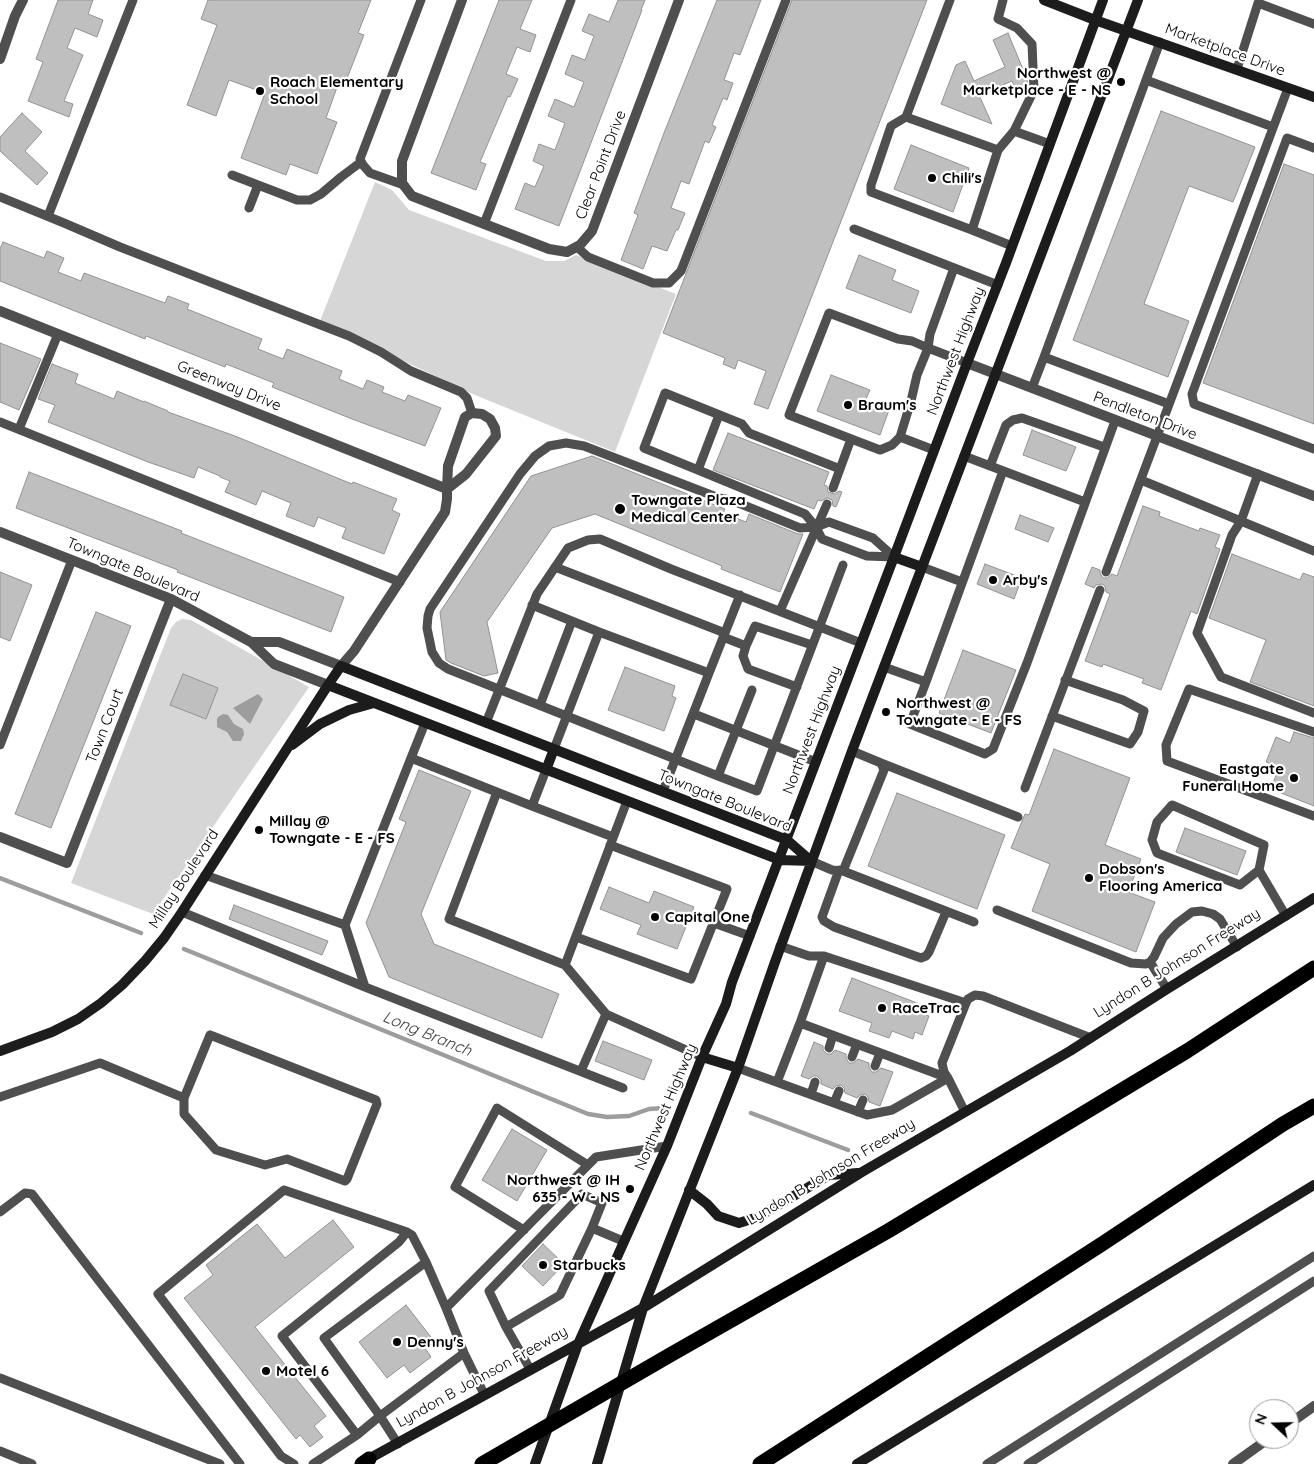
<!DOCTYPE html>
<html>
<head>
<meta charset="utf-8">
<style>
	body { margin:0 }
	#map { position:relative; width:1314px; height:1464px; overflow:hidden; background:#fff; font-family:Quicksand,sans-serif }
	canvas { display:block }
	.north { position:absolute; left:1249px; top:1399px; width:50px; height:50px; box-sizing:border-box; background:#fff; border:1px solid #999; border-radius:50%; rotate:291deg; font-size:14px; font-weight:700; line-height:20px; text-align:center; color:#000 }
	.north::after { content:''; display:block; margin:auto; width:18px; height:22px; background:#000; clip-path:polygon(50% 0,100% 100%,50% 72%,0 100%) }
</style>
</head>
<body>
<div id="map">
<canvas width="1314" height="1464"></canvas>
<div class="north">N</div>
</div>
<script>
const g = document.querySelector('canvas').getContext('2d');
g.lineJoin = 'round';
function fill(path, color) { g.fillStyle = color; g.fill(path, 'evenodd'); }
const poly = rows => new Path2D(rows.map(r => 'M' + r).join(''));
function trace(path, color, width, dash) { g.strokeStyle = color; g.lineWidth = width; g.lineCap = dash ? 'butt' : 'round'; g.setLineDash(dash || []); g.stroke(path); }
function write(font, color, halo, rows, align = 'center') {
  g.font = font + ' Quicksand,sans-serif'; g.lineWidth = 4.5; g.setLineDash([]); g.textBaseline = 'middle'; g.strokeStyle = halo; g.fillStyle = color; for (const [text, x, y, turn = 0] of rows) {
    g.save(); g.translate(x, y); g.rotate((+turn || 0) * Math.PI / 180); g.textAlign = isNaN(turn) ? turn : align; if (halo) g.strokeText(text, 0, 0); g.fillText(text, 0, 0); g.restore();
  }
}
fill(poly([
	[375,182,392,190,409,210,546,261,564,261,576,255,676,294,615,452,475,395,320,321],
	[182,619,191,620,309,687,153,914,71,883,171,628,176,622]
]), '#d6d6d6');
fill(poly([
	[258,694,263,699,250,724,233,708],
	[223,714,228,715,234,724,243,729,244,734,241,741,233,741,227,732,217,727,217,719,218,717]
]), '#9d9d9d');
trace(poly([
	[0,878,141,933],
	[184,949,588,1114,607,1117,629,1116,649,1109,664,1108],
	[751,1113,848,1150]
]), '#9d9d9d', 4.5);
const building = poly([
	[58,0,93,0,88,14,103,20,97,37,75,28,67,48,83,55,64,101,73,104,69,117,28,101,43,62,36,59,58,0],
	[208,0,371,0,358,33,364,35,346,81,340,79,326,118,337,122,317,174,290,164,286,175,241,158,265,93,229,80,216,116,187,105,217,25,201,19,208,0],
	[499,0,532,0,520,29,536,35,530,52,517,47,506,74,518,79,510,97,508,96,480,162,486,164,476,190,431,173,499,0],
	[618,0,645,0,641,10,642,10,559,226,515,209,525,183,535,187,544,166,533,161,539,144,555,150,565,123,548,116,555,99,574,107,584,82,565,74,572,55,585,60,594,36,582,31,589,14,609,22,618,0],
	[717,0,761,0,740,55,734,53,724,80,733,83,727,100,723,98,712,125,716,127,709,143,705,141,689,184,681,181,671,208,685,213,678,230,676,230,667,251,652,246,643,269,621,260,638,215,634,213,664,133,717,0],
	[792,0,927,0,768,409,754,404,766,371,738,360,735,369,723,364,725,358,663,333,792,0],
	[1008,33,1027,79,1028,89,1025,94,1019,97,1012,81,979,95,992,124,941,104,956,65,965,61,974,81,1005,67,993,40,1008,33],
	[1161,111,1255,147,1233,202,1189,186,1144,304,1189,321,1168,377,1073,340,1161,111],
	[22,113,42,132,25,151,48,173,37,185,0,151,0,137,22,113],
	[911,145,969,168,953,212,894,189,911,145],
	[1284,164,1314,175,1314,424,1203,383,1284,164],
	[3,242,44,258,47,251,64,258,58,272,81,281,84,273,165,303,168,296,189,304,187,309,262,339,258,349,283,359,287,349,342,371,339,379,363,389,367,380,384,387,382,392,405,401,408,395,441,408,425,446,352,419,272,387,274,383,226,364,225,367,146,336,145,339,0,281,0,249,3,242],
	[859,255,896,270,892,280,919,291,911,313,846,288,859,255],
	[0,343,41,359,19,410,0,402,0,343],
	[52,364,78,374,75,383,114,399,117,391,144,402,144,401,168,411,168,412,235,436,352,484,353,482,397,499,392,510,400,514,384,554,342,538,346,528,318,517,314,527,286,516,291,503,262,491,256,505,225,492,230,481,220,477,220,476,198,467,194,478,148,462,48,422,55,405,38,399,52,364],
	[831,375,870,390,865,401,889,410,880,435,817,411,831,375],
	[1032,430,1076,447,1066,471,1023,455,1032,430],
	[728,433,829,472,824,485,827,486,828,492,834,494,839,491,842,492,836,507,833,506,832,500,827,498,821,501,818,500,814,509,713,470,728,433],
	[592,456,725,509,723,513,746,522,749,514,798,534,803,534,780,592,721,569,722,566,595,514,552,528,487,622,498,673,484,676,451,663,446,660,440,612,531,476,592,456],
	[29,472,182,531,181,533,344,597,331,632,177,572,178,570,16,508,29,472],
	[1143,506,1160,512,1159,516,1199,531,1200,528,1220,535,1215,547,1220,549,1197,614,1191,611,1161,690,1142,683,1144,679,1103,664,1102,667,1085,661,1110,594,1106,592,1105,586,1102,584,1096,585,1094,588,1085,584,1092,567,1100,570,1100,573,1103,578,1107,578,1112,574,1117,576,1143,506],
	[1020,515,1054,528,1048,542,1015,529,1020,515],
	[1232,554,1300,580,1303,573,1314,577,1314,706,1250,682,1266,640,1209,618,1232,554],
	[985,564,1022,578,1014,599,977,584,985,564],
	[0,572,32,585,10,641,0,637,0,572],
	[96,612,131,626,51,828,15,814,96,612],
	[963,650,1016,670,991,733,939,713,963,650],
	[625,667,675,686,672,696,676,698,664,731,608,710,625,667],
	[183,674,218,688,206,719,170,705,183,674],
	[1294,732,1314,738,1314,806,1271,789,1279,767,1266,762,1276,737,1290,743,1294,732],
	[1054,749,1130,778,1105,845,1141,859,1128,892,1155,902,1136,952,1032,911,1050,864,1011,848,1025,814,1029,815,1054,749],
	[419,770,471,791,421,914,434,944,559,994,542,1038,389,977,366,923,406,822,399,819,419,770],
	[897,793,1005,835,977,909,868,866,897,793],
	[1185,828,1246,851,1237,875,1176,852,1185,828],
	[609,887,649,903,654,891,694,907,677,949,637,934,641,925,600,909,609,887],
	[234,905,328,941,322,955,229,919,234,905],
	[852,978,925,1006,922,1013,929,1016,922,1035,915,1032,913,1039,892,1031,889,1038,869,1031,872,1023,839,1011,852,978],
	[603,1041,652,1060,644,1080,595,1061,603,1041],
	[814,1042,823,1046,823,1050,827,1054,831,1054,835,1050,846,1054,846,1058,849,1063,853,1063,858,1059,869,1063,869,1067,872,1072,876,1072,881,1068,893,1072,880,1106,869,1102,868,1097,865,1094,860,1095,857,1098,845,1093,844,1088,841,1085,836,1086,833,1089,821,1084,821,1080,817,1076,813,1076,809,1079,801,1076,814,1042],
	[512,1129,547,1150,517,1201,482,1180,512,1129],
	[333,1220,354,1247,255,1327,326,1416,314,1426,323,1437,310,1447,300,1435,296,1439,184,1298,213,1275,206,1265,257,1224,285,1258,333,1220],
	[543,1244,564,1264,543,1286,522,1266,543,1244],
	[406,1305,434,1341,425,1348,431,1357,410,1373,404,1365,387,1378,359,1342,406,1305]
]);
fill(building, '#bfbfbf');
trace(building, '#939393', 1);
trace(poly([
	[950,0,906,117,998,150,1014,131],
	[1003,0,998,19,1017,28,1032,44,1034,90,1014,131,1050,144],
	[1237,69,1258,3,1314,24],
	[1146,80,1160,42],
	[906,117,891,126,871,185,871,192,972,230],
	[1314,148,1287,138,1192,394,1194,404,1314,449],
	[998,150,972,230,1012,246],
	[232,175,297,200,310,200,321,194,341,177,361,162],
	[404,185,370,173,363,165,360,159,421,0],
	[0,197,64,223,120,247,349,336,381,352,411,371,461,392,467,398,472,413],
	[249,208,258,185],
	[48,216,133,0],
	[484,224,571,0],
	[854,229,998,285],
	[577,247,588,257,653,283,669,283,681,271,786,0],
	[954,268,930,334,928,348,917,375,911,401,900,437,892,445,880,450,789,415,829,313,898,339,912,341,928,348,967,363],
	[1032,388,1044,357],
	[1169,404,1044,357,1146,80,1273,127],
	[719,415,698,470,644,448,665,393,742,424,749,433,840,469],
	[0,422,400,582],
	[19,429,58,334],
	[900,437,934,450],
	[964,456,1085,502],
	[990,466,1006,425,1013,420,1022,418,1104,447],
	[698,470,805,514,816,527,822,539,867,556,894,557],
	[1258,474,1241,521,1232,535,1197,633,1221,677,1314,713],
	[1141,480,1314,551],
	[833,488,851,439],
	[555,567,725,633],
	[922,567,962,582],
	[1106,572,1288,88],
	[532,605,599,632],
	[780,611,827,504],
	[723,637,746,646],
	[884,667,926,682,1003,471],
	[709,673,740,595],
	[926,682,910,724,985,754,993,749,1027,663,1115,421],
	[797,687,748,669,743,656,746,646,755,626,812,645],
	[752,690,718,776,448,669,439,663,432,652,427,628,428,616,430,609,520,474,535,456,549,446,566,443,584,446,719,498,731,500,800,528,816,527,829,522,873,538,894,557],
	[540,705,572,621],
	[694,714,816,762],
	[1052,716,1130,744,1138,732,1144,711,1123,700,1065,680],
	[486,723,537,594,568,548,588,540,600,539,671,569,861,643],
	[1314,732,1189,689,1166,745,1167,761,1314,816],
	[0,745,72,560],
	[554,749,599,632,709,673,663,791],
	[411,758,425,723],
	[881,763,1018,817],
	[546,770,532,806,411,758,345,925,365,987,623,1088],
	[718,776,757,791,843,565],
	[1025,788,1100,590],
	[497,792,449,919,565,965],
	[532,806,613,837],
	[811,861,832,870,843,871,884,770,881,763,852,751],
	[839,870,822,917,824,921,834,927,921,958,926,956,929,952,946,912],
	[1259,870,1240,885,1157,853,1152,840,1157,822,1172,805,1264,845,1259,870,1286,916],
	[843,871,974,922],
	[205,875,345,925],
	[997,910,1131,963,1146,964,1150,962,1154,957,1163,938,1176,924,1192,912,1202,911,1213,914,1220,919,1237,947],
	[182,912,365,987],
	[714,923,750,936],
	[576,937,691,979,727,889,610,845],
	[780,946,809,956,824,956,800,1023],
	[824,956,966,1003],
	[1150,962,1167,989],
	[606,1014,565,965,627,801],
	[210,1035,376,1100,377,1104,347,1179,345,1181,287,1159,265,1165,216,1150,184,1114,184,1098,210,1035],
	[829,1048,833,1035],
	[852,1057,857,1044],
	[875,1066,880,1053],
	[738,1068,867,1115,892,1110,948,1078,965,1112],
	[581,1071,606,1014,702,1057],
	[948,1078,944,1072,942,1063,966,1003,968,999,975,995,983,996,1091,1038],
	[777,1082,800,1023,948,1078],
	[811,1094,815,1082],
	[0,1097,100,1063,184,1098],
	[834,1103,839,1091],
	[858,1112,863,1100],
	[0,1212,25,1193,32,1194,240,1464],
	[524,1230,455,1187,497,1108,588,1165],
	[407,1232,412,1235,426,1262],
	[506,1327,560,1295,592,1228],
	[530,1369,506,1327,489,1291,582,1194,602,1203,592,1228,623,1241],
	[0,1378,220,1464],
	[484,1394,464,1353,446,1308,596,1157,667,1146],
	[398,1444,380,1416,464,1353],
	[0,1451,32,1464],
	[294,1464,281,1456,158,1294,284,1190,407,1232,399,1242,282,1336,357,1435,380,1416,324,1338,426,1262,446,1308],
	[313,1464,357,1435],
	[987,1464,1314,1256],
	[1028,1464,1314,1281]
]), '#4f4f4f', 9);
trace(poly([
	[462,0,402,161,402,183,412,196,549,249,567,252,580,245,592,231,679,0],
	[0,59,15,16,23,0],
	[0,311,447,489,448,466,465,417,472,413,482,414,490,419,495,428,496,436,466,474,447,489,447,499,445,512,354,651,341,666,279,642,251,642],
	[967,363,1314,496],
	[0,532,171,599,251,642,274,664,328,685],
	[0,837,67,863,171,599],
	[1289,1424,1314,1406],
	[1233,1464,1268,1439]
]), '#4f4f4f', 10);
trace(poly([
	[1044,0,1095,20,1314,97],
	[894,557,922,567],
	[328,685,780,860,811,861],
	[292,745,320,724,349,710,374,703],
	[546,770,554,749],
	[0,1051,52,1032,78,1019,101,1003,122,985,145,961,164,938,182,912,328,685,341,666,787,840,811,861],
	[702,1057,738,1068],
	[689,1190,707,1204,718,1216,739,1223,758,1217,829,1175,858,1173],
	[365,1461,643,1308,862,1172,1070,1051,1167,989,1314,898],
	[535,1464,578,1344,667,1146,702,1057,726,1004,732,982,894,557,967,363,1006,263,1103,0],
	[597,1464,643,1308,738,1068,775,962,852,751,1138,0],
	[857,1464,1314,1185]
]), '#1c1c1c', 10);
trace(poly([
	[362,1464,369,1459],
	[482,1464,670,1355,888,1231,1187,1051,1314,968],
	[760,1464,1102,1244,1283,1124,1314,1106]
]), '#000', 15);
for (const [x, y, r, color] of [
	[1121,82,5,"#000"],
	[260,91,5,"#000"],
	[932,178,5,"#000"],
	[848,405,5,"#000"],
	[620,509,6,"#000"],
	[993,580,5,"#000"],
	[886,712,5,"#000"],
	[1294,778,5,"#000"],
	[259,830,5,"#000"],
	[1089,878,5,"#000"],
	[655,917,5,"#000"],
	[882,1008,5,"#000"],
	[630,1189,5,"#000"],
	[543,1265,5,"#000"],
	[397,1342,5,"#000"],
	[266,1371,5,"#000"]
]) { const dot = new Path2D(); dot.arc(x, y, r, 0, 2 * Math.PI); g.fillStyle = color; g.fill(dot); trace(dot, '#fff', 2); }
write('15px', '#000', '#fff', [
	["Marketplace Drive",1225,50,20],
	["Clear Point Drive",601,165,-69],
	["Northwest Highway",956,351,-69],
	["Greenway Drive",229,386,22],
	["Pendleton Drive",1145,416,21],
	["Towngate Boulevard",133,570,23],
	["Town Court",105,726,-69],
	["Northwest Highway",812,730,-69],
	["Towngate Boulevard",725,801,22],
	["Millay Boulevard",184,879,-57],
	["Lyndon B Johnson Freeway",1177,963,-32],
	["Northwest Highway",666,1107,-67],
	["Lyndon B Johnson Freeway",831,1172,-31],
	["Lyndon B Johnson Freeway",482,1377,-29]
]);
write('bold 15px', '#000', '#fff', [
	["Northwest @",1111,73,"right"],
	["Marketplace - E - NS",1111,90,"right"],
	["Roach Elementary",270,82],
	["School",270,99],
	["Chili's",942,178],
	["Braum's",858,405],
	["Towngate Plaza",631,500],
	["Medical Center",631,517],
	["Arby's",1003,580],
	["Northwest @",896,703],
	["Towngate - E - FS",896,720],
	["Eastgate",1284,769,"right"],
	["Funeral Home",1284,786,"right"],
	["Millay @",269,821],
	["Towngate - E - FS",269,838],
	["Dobson's",1099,869],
	["Flooring America",1099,886],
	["Capital One",665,917],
	["RaceTrac",892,1008],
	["Northwest @ IH",620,1180,"right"],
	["635 - W - NS",620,1197,"right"],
	["Starbucks",553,1265],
	["Denny's",407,1342],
	["Motel 6",276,1371]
], 'left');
write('italic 16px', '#3e3e3e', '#fff', [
	["Long Branch",427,1034,22]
]);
</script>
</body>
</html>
